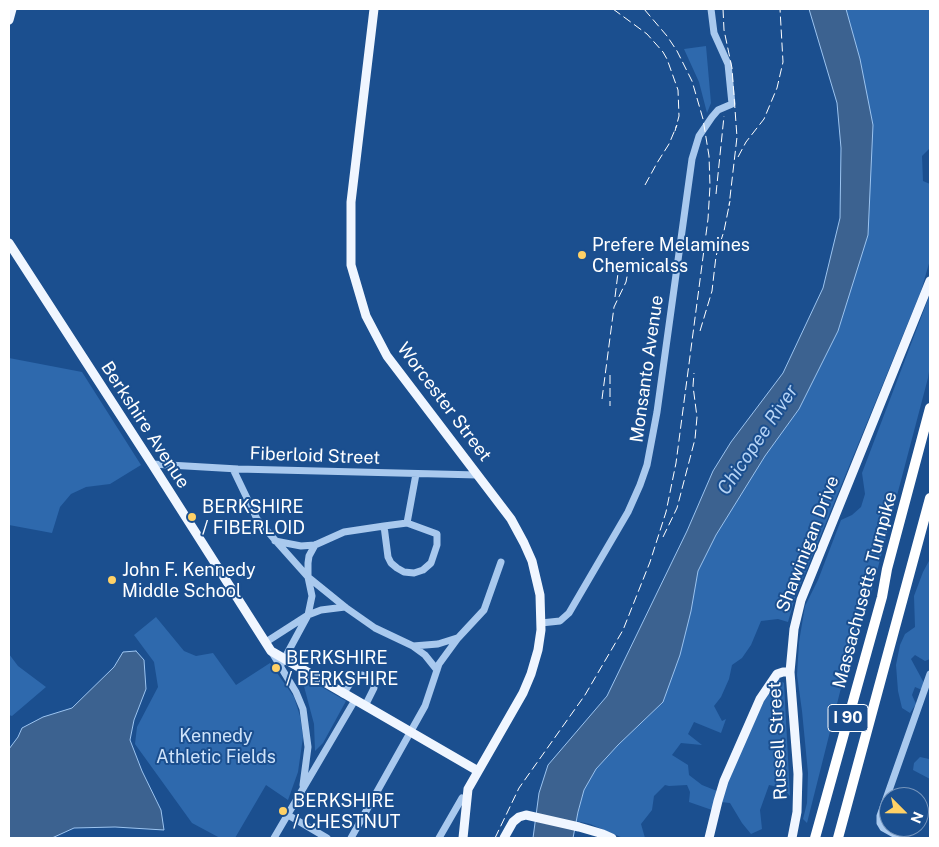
<!DOCTYPE html>
<html>
<head>
<meta charset="utf-8">
<style>
	body { margin:0 }
	#map { position:relative; width:939px; height:847px; overflow:hidden; background:#1b4f8f; font-family:"Public Sans",sans-serif }
	canvas { display:block }
	.frame { position:absolute; inset:0; border:10px solid #fff; pointer-events:none }
	.north { position:absolute; left:879px; top:787px; width:50px; height:50px; box-sizing:border-box; background:#1b4f8f; border:1px solid #7695bc; border-radius:50%; rotate:113deg; font-size:14px; font-weight:700; line-height:20px; text-align:center; color:#fff }
	.north::after { content:''; display:block; margin:auto; width:18px; height:22px; background:#ffd166; clip-path:polygon(50% 0,100% 100%,50% 72%,0 100%) }
</style>
</head>
<body>
<div id="map">
<canvas width="939" height="847"></canvas>
<div class="frame"></div>
<div class="north">N</div>
</div>
<script>
const g = document.querySelector('canvas').getContext('2d');
g.lineJoin = 'round';
function fill(path, color) { g.fillStyle = color; g.fill(path, 'evenodd'); }
const poly = rows => new Path2D(rows.map(r => 'M' + r).join(''));
function trace(path, color, width, dash) { g.strokeStyle = color; g.lineWidth = width; g.lineCap = dash ? 'butt' : 'round'; g.setLineDash(dash || []); g.stroke(path); }
function write(font, color, halo, rows, align = 'center') {
  g.font = font + ' "Public Sans",sans-serif'; g.lineWidth = 4; g.setLineDash([]); g.textBaseline = 'middle'; g.strokeStyle = halo; g.fillStyle = color; for (const [text, x, y, turn = 0] of rows) {
    g.save(); g.translate(x, y); g.rotate((+turn || 0) * Math.PI / 180); g.textAlign = isNaN(turn) ? turn : align; if (halo) g.strokeText(text, 0, 0); g.fillText(text, 0, 0); g.restore();
  }
}
fill(poly([
	[846,9,930,9,930,148,922,156,923,181,930,184,930,260,921,291,795,598,788,622,778,619,761,621,751,645,742,658,732,665,729,679,721,697,714,706,722,721,726,719,721,733,694,722,688,734,702,745,681,743,672,755,688,765,689,775,702,785,717,791,712,810,689,802,690,792,687,785,669,786,665,785,654,796,652,810,641,824,645,838,623,838,590,824,576,821,584,790,596,769,618,745,663,702,680,655,691,611,698,571,716,535,765,456,799,409,838,331,860,59],
	[706,46,711,103,707,113,699,82,684,49],
	[930,294,930,365,928,378,871,594,861,610,856,629,859,640,840,671,842,684,807,823,803,819,807,803,808,773,802,711,797,675,799,642,805,606,818,580,841,520,852,515,861,507,865,494,862,473],
	[9,358,82,372,141,465,110,484,86,487,71,494,60,507,52,533,9,525],
	[930,559,930,659,925,661,915,655,911,659,924,683,922,690,915,687,912,695,916,704,910,713,902,708,898,691,896,665,900,645,905,634,915,627,914,596,923,572],
	[156,617,184,651,196,656,213,653,236,685,270,663,294,697,300,716,303,737,298,772,288,800,266,785,235,838,220,838,192,823,135,744,137,727,158,687,154,662,134,635],
	[9,654,18,666,46,687,12,716,9,715],
	[301,675,346,701,323,743,315,751,314,724],
	[779,679,784,683,790,796,783,788,769,785,760,810,762,829,751,834,742,823,730,803,721,802,732,770,764,701],
	[920,757,929,759,930,757,930,779,913,770,914,763]
]), '#2e69ad');
const water = poly([
	[809,9,846,9,860,59,873,125,868,235,838,331,799,409,765,456,716,535,698,571,691,611,680,655,663,702,618,745,596,769,584,790,578,812,573,838,533,838,539,793,548,765,607,696,687,531,713,471,731,442,783,373,823,288,840,218,841,148,837,103,809,9],
	[136,651,144,660,146,689,134,720,130,740,142,771,161,810,164,830,115,827,74,828,52,838,9,838,9,749,18,737,22,728,43,717,72,708,114,667,123,652,136,651]
]);
fill(water, '#3c6290');
trace(water, '#9cc4f0', 1);
trace(poly([
	[152,464,238,469,478,475],
	[233,469,257,519,275,540,308,577,345,607,375,628,413,646,438,644,457,638],
	[407,523,416,474],
	[275,541,301,546,315,545,344,532,384,526,407,523,437,534,437,545,431,563,423,570,414,573,404,572,397,568,391,563,388,557,384,526],
	[541,623,560,621,569,613,628,512,640,485,647,465,657,412,692,159,699,136,712,117,718,110,732,104,728,64,714,33,711,9],
	[266,642,308,615,312,596,308,577,308,563,309,556,315,545],
	[414,647,425,655,437,670],
	[271,651,296,692,303,709,308,747,303,785],
	[282,663,308,615,321,610,345,607],
	[343,694,355,676,362,675,371,679,373,681,374,688,365,706],
	[288,815,327,838],
	[274,838,355,700],
	[351,838,425,706,439,664,458,638,484,610,501,562],
	[439,838,462,798],
	[901,838,883,828,880,823,880,816,930,674]
]), '#a9c9ee', 7);
trace(poly([
	[374,9,351,202,351,265,366,316,387,356,511,519,524,543,532,561,540,595,541,630,538,650,531,674,523,693,468,789,463,838],
	[9,20,12,9],
	[9,243,152,464,271,651,478,771],
	[790,672,798,774,797,812,792,838],
	[504,838,513,822,519,817,526,815,579,827,603,834,612,838],
	[709,838,718,801,724,781,760,699,777,674,783,672,790,672,794,629,801,600,930,281]
]), '#f0f6ff', 9);
trace(poly([
	[815,838,882,597,887,569,930,408],
	[838,838,930,498]
]), '#fff', 10);
trace(poly([
	[613,9,647,34,663,52,667,59,678,90,679,116,675,131],
	[723,9,724,30,732,68,737,137,729,206],
	[738,157,746,142,764,119,777,88,783,62,780,9],
	[645,185,657,163,669,144,677,125],
	[716,194,724,116],
	[615,297,618,273],
	[700,331,712,291,716,256,724,231,730,201],
	[610,375,610,406],
	[602,399,614,307,626,282,630,261],
	[663,537,677,508,695,439,697,417,693,386,694,373],
	[495,838,519,788,585,695,623,630,650,562,666,512,676,463,708,219,710,186,709,156,703,119,692,81,677,51,667,36,644,9]
]), '#fff', 1, [9, 4]);
for (const [x, y, r, color] of [
	[582,255,5,"#ffd166"],
	[192,517,5,"#ffd166"],
	[112,580,5,"#ffd166"],
	[276,668,5,"#ffd166"],
	[283,811,5,"#ffd166"]
]) { const dot = new Path2D(); dot.arc(x, y, r, 0, 2 * Math.PI); g.fillStyle = color; g.fill(dot); trace(dot, '#1b4f8f', 2); }
for (const [x, y, w] of [
	[848,718,40]
]) { const box = new Path2D(); box.roundRect(x - w / 2, y - 13.5, w, 27, 4); g.fillStyle = '#1b4f8f'; g.fill(box); trace(box, '#fff', 1); }
write('bold 16px', '#fff', null, [
	["I 90",848,718]
]);
write('18px', '#fff', '#1b4f8f', [
	["Prefere Melamines",592,245],
	["Chemicalss",592,266],
	["BERKSHIRE",202,507],
	["/ FIBERLOID",202,528],
	["John F. Kennedy",122,570],
	["Middle School",122,591],
	["BERKSHIRE",286,658],
	["/ BERKSHIRE",286,679],
	["BERKSHIRE",293,801],
	["/ CHESTNUT",293,822]
], 'left');
write('18px', '#fff', '#1b4f8f', [
	["Monsanto Avenue",647,369,-82],
	["Worcester Street",444,402,53],
	["Berkshire Avenue",145,425,57],
	["Fiberloid Street",315,456,2],
	["Shawinigan Drive",808,544,-69],
	["Massachusetts Turnpike",865,590,-75],
	["Russell Street",778,741,-93]
]);
write('18px', '#cfe3fa', '#1b4f8f', [
	["Kennedy",216,736],
	["Athletic Fields",216,757]
]);
write('italic 19px', '#b5d3f5', '#1b4f8f', [
	["Chicopee River",758,440,-56]
]);
</script>
</body>
</html>
